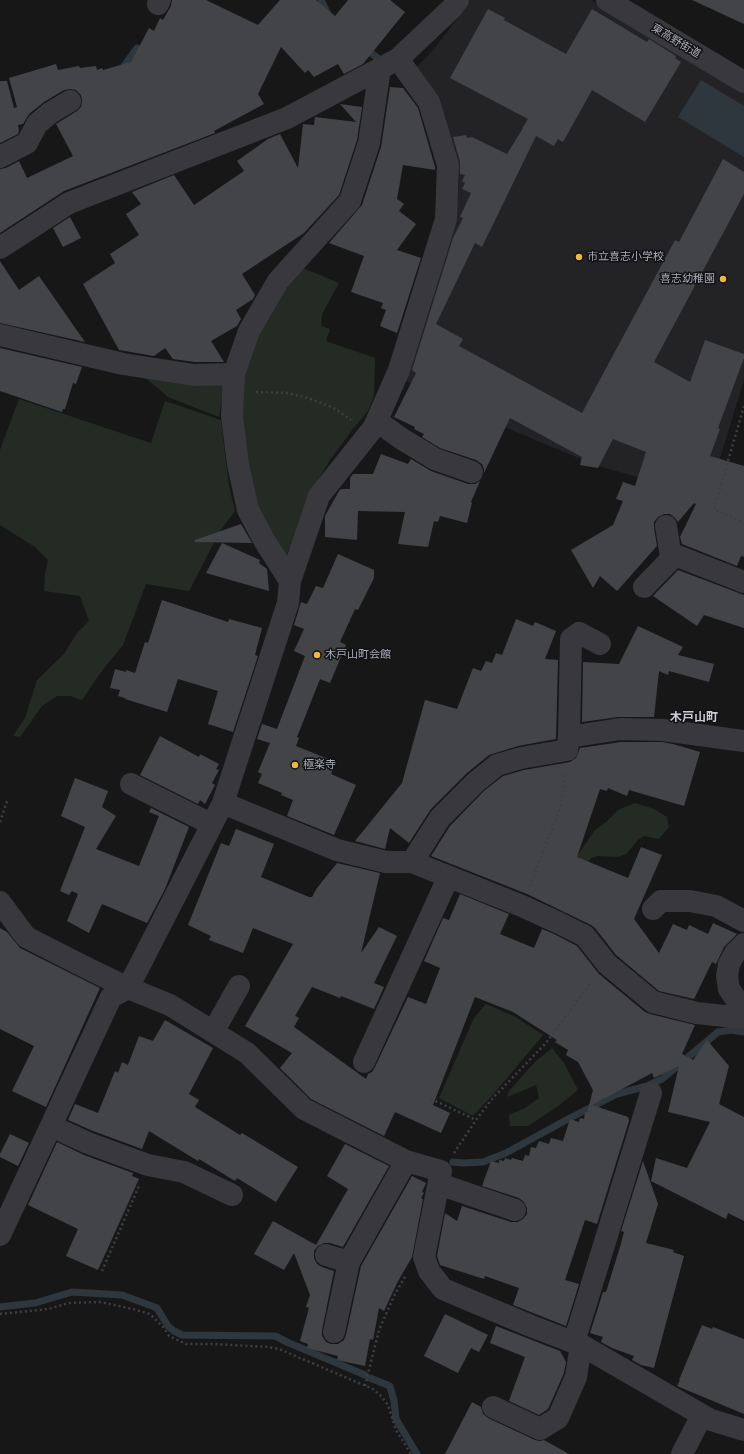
<!DOCTYPE html>
<html>
<head>
<meta charset="utf-8">
<style>
	body { margin:0 }
	canvas { display:block; background:#171718 }
</style>
</head>
<body>
<canvas width="744" height="1454"></canvas>
<script>
const g = document.querySelector('canvas').getContext('2d');
g.lineJoin = 'round';
function fill(path, color) { g.fillStyle = color; g.fill(path, 'evenodd'); }
const poly = rows => new Path2D(rows.map(r => 'M' + r).join(''));
function trace(path, color, width, dash) { g.strokeStyle = color; g.lineWidth = width; g.lineCap = dash ? 'butt' : 'round'; g.setLineDash(dash || []); g.stroke(path); }
function write(font, color, halo, rows, align = 'center') {
  g.font = font + ' Raleway,"Noto Sans JP",sans-serif'; g.lineWidth = 3; g.setLineDash([]); g.textBaseline = 'middle'; g.strokeStyle = halo; g.fillStyle = color; for (const [text, x, y, turn = 0] of rows) {
    g.save(); g.translate(x, y); g.rotate((+turn || 0) * Math.PI / 180); g.textAlign = isNaN(turn) ? turn : align; if (halo) g.strokeText(text, 0, 0); g.fillText(text, 0, 0); g.restore();
  }
}
fill(poly([
	[469,0,591,0,744,90,744,380,708,497,595,465,445,402,399,377,456,215,459,184,458,165,455,149,416,68,435,48,460,15]
]), '#232325');
fill(poly([
	[298,266,339,283,322,314,321,326,330,329,326,341,375,358,374,396,368,411,353,429,330,460,315,485,285,559,255,508,237,403,254,334],
	[136,370,225,378,219,417,168,397],
	[19,399,151,443,165,401,221,420,229,486,235,511,220,531,189,591,146,584,123,645,101,672,82,700,70,696,57,696,42,706,20,737,13,736,25,718,37,680,64,654,77,633,89,621,80,596,44,591,45,573,48,560,35,547,0,525,0,450],
	[635,803,654,809,667,817,669,827,659,839,644,836,638,840,626,854,618,857,597,856,591,858,585,866,568,864,579,853,595,830,605,823,618,810],
	[486,1004,514,1016,543,1035,497,1090,473,1116,439,1098,474,1018],
	[552,1048,564,1063,578,1090,558,1106,528,1126,510,1126,509,1115,525,1108,539,1098,536,1085,507,1097,509,1091,535,1062]
]), '#232b24');
fill(poly([
	[701,80,744,106,744,157,678,117]
]), '#2f373e');
trace(poly([
	[321,0,329,16],
	[365,48,380,60],
	[121,70,137,48],
	[453,1162,463,1163,483,1162,506,1153,568,1119,617,1094,647,1086,662,1079,718,1032,731,1030,744,1032],
	[0,1307,35,1303,72,1292,122,1295,157,1308,168,1326,174,1331,182,1335,275,1336,289,1343,365,1375],
	[370,1378,390,1386,394,1401,396,1419,417,1454]
]), '#2f373e', 7);
fill(poly([
	[172,0,206,0,258,25,280,0,316,0,335,16,348,0,390,0,405,12,363,64,344,74,338,64,314,77,308,70,305,73,281,47,258,94,264,104,214,131,215,133,64,191,0,233,0,169,6,168,19,161,27,178,73,156,56,124,77,111,81,107,82,101,81,95,76,90,70,89,64,90,44,102,29,114,23,124,18,125,19,131,18,134,0,143,0,81,7,81,14,108,17,107,9,78,56,64,58,70,79,66,80,68,96,66,97,70,102,68,103,70,131,62,149,28,154,31,160,18,163,20,171,6],
	[692,0,744,0,744,24],
	[488,9,505,18,504,20,566,54,592,9,647,42,649,39,676,56,675,58,681,62,645,122,592,90,563,142,558,139,554,146,536,136,482,247,475,243,436,324,463,339,459,346,582,413,675,240,679,242,723,159,744,172,744,194,654,362,690,382,705,340,744,354,744,358,718,428,720,429,710,456,744,466,744,557,741,556,737,566,682,544,680,537,696,504,694,503,678,522,675,518,670,514,664,514,658,517,654,522,654,528,657,546,617,591,600,576,593,588,571,550,613,525,623,501,616,499,623,482,635,486,646,452,613,439,598,468,580,465,582,457,510,418,484,473,484,469,482,464,476,460,440,448,422,437,424,434,414,429,415,427,394,417,416,373,412,370,453,238,463,218,460,217,471,193,462,189,465,183,462,181,465,175,460,174,460,162,453,137,466,135,467,138,472,137,507,154,523,128,522,127,523,127,528,119,450,78],
	[390,87,403,88,418,108,435,167,435,170,403,165,397,199,404,204,399,211,416,224,397,250,421,258,397,333,380,326,386,310,381,308,383,303,351,292,364,256,329,243,362,205,381,147],
	[340,104,362,107,357,140,339,195,304,233,242,274,255,295,253,299,236,310,241,319,237,326,211,341,224,362,195,362,173,359,165,348,154,356,119,350,83,284,115,263,110,254,139,235,126,214,141,204,132,192,174,175,194,205,244,171,237,161,268,139,280,134,298,168,303,124,314,125,315,117,356,122],
	[70,217,81,238,63,247,53,228],
	[0,261,19,290,39,276,85,342,0,323],
	[0,348,82,367,76,384,73,383,65,409,63,409,62,412,0,391],
	[381,454,408,464,411,459,431,471,468,484,475,484,480,481,471,502,472,503,467,523,440,516,438,522,434,521,428,547,398,544,405,512,358,511,357,540,325,537,325,516,339,491,341,489,350,489,350,478,353,474,373,474],
	[241,524,252,543,195,542,195,540],
	[222,543,260,560,259,563,267,569,269,591,206,573],
	[338,554,374,570,374,578,358,610,355,609,340,642,346,645,330,683,320,679,297,737,299,738,296,746,336,762,331,774,356,785,334,835,287,816,293,800,281,795,282,793,258,783,262,774,258,772,270,743,257,739,262,724,277,729,305,656,294,651,304,629,294,625,301,602,307,604,316,586,323,588],
	[678,570,744,595,744,628,704,615,697,626,653,596],
	[162,600,228,622,229,619,262,628,255,655,258,656,233,732,208,724,218,691,178,679,167,712,125,699,125,698,118,696,120,690,110,688,115,669,126,672,126,670,135,673,145,642,148,643],
	[516,619,533,626,535,622,556,631,545,659,558,660,556,739,518,746,489,755,467,773,431,809,409,843,390,828,385,849,355,841,402,783,425,700,457,709,473,668,481,671,486,661,492,663,496,653,502,655],
	[638,626,683,647,678,655,714,664,709,682,669,671,668,675,659,671,654,717,618,717,582,722,583,662,619,664],
	[160,736,199,757,200,754,219,764,216,769,219,770,212,783,215,785,205,804,200,800,198,804,140,775],
	[621,742,662,742,673,744,700,752,684,806,629,790,627,796,608,788,607,791,600,789,577,857,628,878,641,847,662,855,634,919,659,953,673,924,687,930,689,925,708,934,713,923,737,934,724,947,716,964,712,962,694,999,659,991,616,955,595,928,591,925,527,894,431,856,450,826,484,791,503,776,524,770,570,762,576,758,580,748],
	[75,778,108,791,102,807,116,816,96,849,139,866,159,816,149,812,151,808,189,827,165,889,147,923,102,904,89,933,67,921,78,894,72,891,69,895,60,891,85,827,61,816],
	[236,829,274,844,261,877,309,897,312,897,317,888,337,863,380,873,361,953,379,927,397,936,374,983,384,987,374,1009,341,996,340,998,312,987,295,1016,299,1018,294,1027,366,1079,368,1074,372,1072,375,1067,408,997,426,1004,440,968,424,961,443,918,449,920,460,894,509,914,500,934,534,948,542,929,554,934,577,946,599,974,645,1012,650,1014,695,1025,682,1054,693,1060,707,1040,729,1066,719,1104,744,1117,744,1221,728,1213,726,1219,651,1181,656,1158,687,1168,710,1122,668,1112,679,1066,654,1078,652,1073,592,1105,628,1117,629,1121,597,1224,585,1220,565,1280,579,1284,566,1326,513,1305,519,1288,485,1276,484,1279,440,1265,437,1256,445,1213,457,1221,462,1206,511,1222,518,1222,523,1219,527,1214,527,1208,524,1202,519,1198,482,1186,491,1161,499,1163,499,1160,504,1161,505,1158,511,1160,512,1158,523,1161,525,1155,529,1156,531,1147,536,1148,539,1141,549,1144,551,1138,563,1141,570,1119,579,1122,580,1118,584,1119,585,1112,587,1113,593,1090,578,1062,566,1055,568,1050,555,1042,557,1040,513,1012,475,997,433,1105,450,1113,441,1133,395,1112,384,1136,311,1099,280,1068,292,1053,245,1026,293,944,253,928,243,953,209,940,211,936,188,925,221,843,229,846],
	[0,928,7,932,20,948,100,988,46,1107,12,1091,34,1046,0,1029],
	[165,1020,213,1048,189,1094,199,1100,195,1107,240,1135,242,1133,298,1167,276,1202,237,1178,235,1181,199,1159,198,1161,149,1131,142,1149,93,1131,68,1120,75,1104,98,1113,115,1071,118,1073,122,1062,128,1065,139,1036,153,1041],
	[10,1134,29,1143,18,1166,0,1157,0,1154],
	[57,1142,84,1155,133,1173,132,1176,139,1179,98,1270,66,1256,78,1229,28,1205],
	[345,1144,389,1166,343,1247,330,1243,324,1243,318,1246,314,1251,314,1258,317,1264,322,1267,334,1271,322,1330,322,1336,326,1342,331,1344,338,1344,344,1340,346,1335,361,1266,412,1176,426,1183,422,1192,424,1193,421,1198,423,1199,412,1257,397,1283,384,1311,379,1308,373,1340,370,1339,365,1366,337,1360,338,1356,307,1348,308,1344,300,1341,309,1308,306,1307,310,1295,294,1253,284,1270,254,1254,273,1221,316,1245,348,1189,327,1176],
	[643,1161,658,1204,646,1243,674,1250,673,1252,684,1256,654,1368,641,1365,632,1360,634,1356,612,1348,601,1342,603,1337,590,1333,603,1292,606,1292,620,1247,624,1232,621,1231],
	[445,1314,488,1335,479,1352,471,1348,458,1373,424,1356],
	[702,1325,712,1329,713,1327,744,1339,744,1414,677,1386,680,1380,679,1380],
	[496,1326,560,1351,566,1362,564,1373,548,1409,539,1415,509,1401,525,1357,490,1343],
	[472,1402,481,1407,483,1414,488,1418,535,1440,540,1441,544,1440,569,1454,445,1454]
]), '#434448');
trace(poly([
	[256,392,288,393,308,398,332,407,351,420],
	[744,406,714,509,744,523],
	[0,822,7,801],
	[530,886,559,811,564,789,565,773],
	[431,1099,476,1120],
	[454,1153,476,1120,491,1100,546,1043,592,981],
	[102,1271,139,1186],
	[0,1314,48,1309,69,1303,100,1302,133,1309,150,1314,164,1328,169,1336,186,1344,211,1344,268,1347,279,1349,373,1389,380,1395,388,1405,396,1430,411,1454],
	[365,1386,379,1330,394,1296,406,1275]
]), '#3e3f44', 2.5, [2, 3]);
trace(poly([
	[607,0,744,82],
	[158,4,160,0],
	[0,157,27,143,37,124,50,113,70,101],
	[0,248,69,203,287,118,398,59,452,8,458,0],
	[0,335,123,364,194,375,234,374],
	[377,421,402,439,435,459,472,472],
	[666,526,670,551,675,555],
	[290,581,264,540,248,510,238,464,232,416,234,374,249,331,278,281,350,201,369,143,380,68],
	[644,587,675,555,744,582],
	[569,737,571,639,579,633,600,644],
	[131,784,211,824],
	[223,803,337,850,386,862,412,862,522,906,559,923,585,936,607,964,653,1002,697,1013,744,1018],
	[412,862,440,818,476,782,497,765,521,758,567,750,569,737,620,729,663,730,744,741],
	[0,902,26,937,87,968,128,988,170,1005,247,1053,304,1109,406,1161,441,1171,424,1257,429,1271,443,1289,531,1326,583,1346,702,1415,711,1420,744,1430],
	[653,909,661,901,690,901,716,906,744,921],
	[744,944,735,953,729,964,727,976,729,989,744,1011],
	[213,1032,239,986],
	[364,1062,448,878],
	[51,1126,88,1143,148,1165,184,1172,232,1195],
	[439,1184,515,1210],
	[0,1235,111,997,128,988,223,803,288,603,290,581,319,496,374,427,399,370,446,219,448,165,429,102,398,59],
	[326,1255,349,1262],
	[334,1332,349,1262,406,1161],
	[574,1342,651,1093],
	[493,1407,540,1429,558,1418,576,1377,581,1345],
	[682,1454,702,1415]
]), '#38383d', 22);
for (const [x, y, r, color] of [
	[579,257,4,"#eeb939"],
	[723,279,4,"#eeb939"],
	[317,655,4,"#eeb939"],
	[295,765,4,"#eeb939"]
]) { const dot = new Path2D(); dot.arc(x, y, r, 0, 2 * Math.PI); g.fillStyle = color; g.fill(dot); trace(dot, '#121113', 1.5); }
write('11px', '#a9adb8', '#121113', [
	["東高野街道",676,41,31]
]);
write('11px', '#a9adb8', '#121113', [
	["市立喜志小学校",587,257],
	["喜志幼稚園",715,279,"right"],
	["木戸山町会館",325,655],
	["極楽寺",303,765]
], 'left');
write('bold 12px', '#caccd4', '#121113', [
	["木戸山町",694,717]
]);
</script>
</body>
</html>
